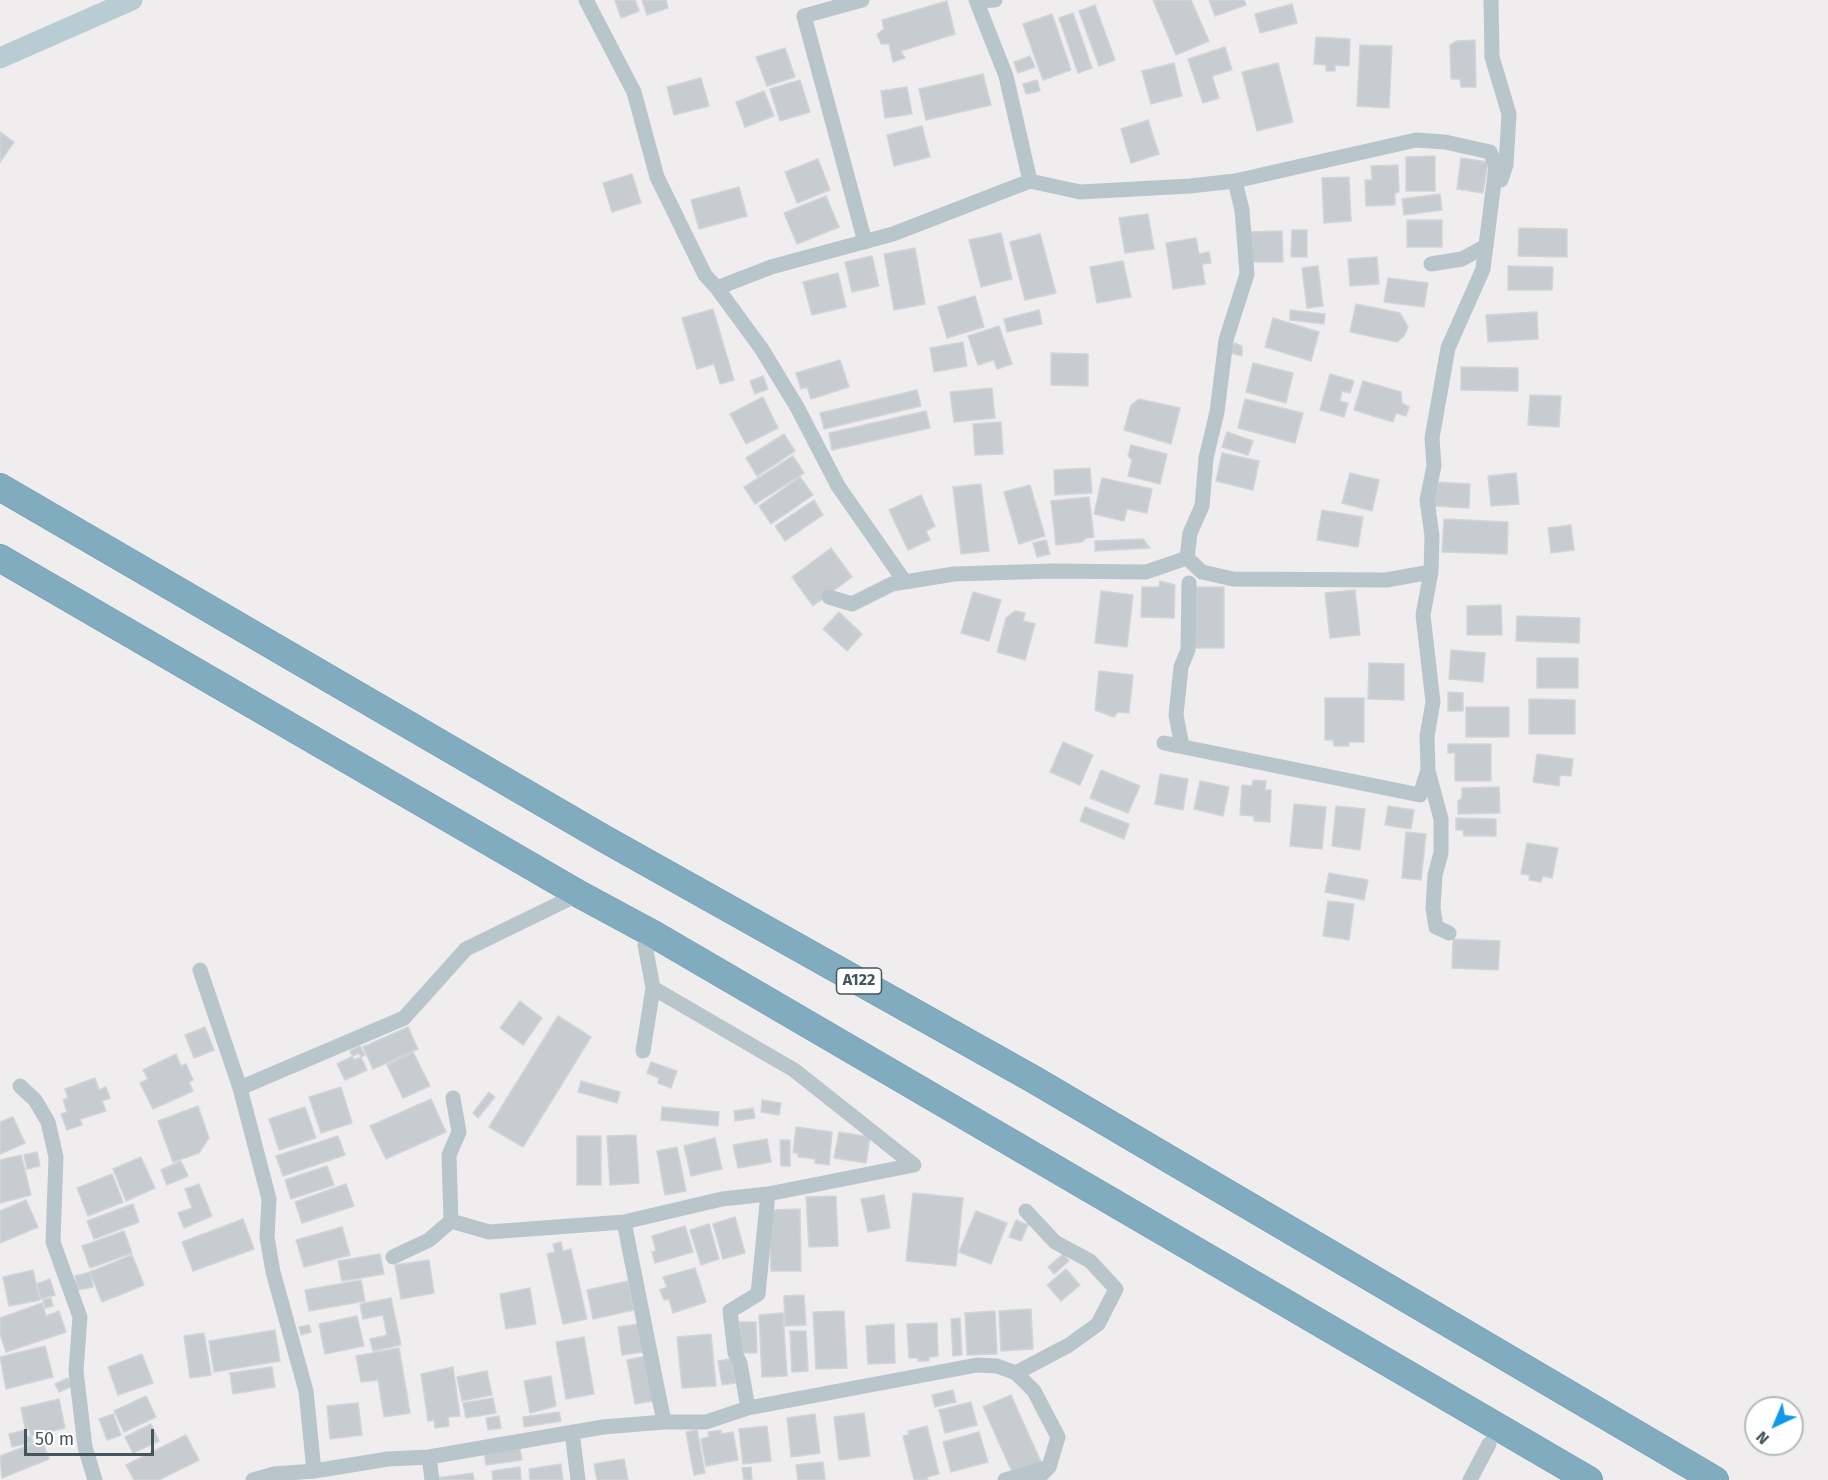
<!DOCTYPE html>
<html>
<head>
<meta charset="utf-8">
<style>
	body { margin:0 }
	#map { position:relative; width:1828px; height:1480px; overflow:hidden; background:#f0edee; font-family:"Fira Sans",sans-serif }
	canvas { display:block }
	.north { position:absolute; left:1744px; top:1396px; width:60px; height:60px; box-sizing:border-box; background:#fff; border:2px solid #b4bbbe; border-radius:50%; rotate:224deg; font-size:16px; font-weight:700; line-height:24px; text-align:center; color:#44555c }
	.north::after { content:''; display:block; margin:auto; width:21px; height:27px; background:#0e9ae9; clip-path:polygon(50% 0,100% 100%,50% 72%,0 100%) }
	.scale { position:absolute; left:24px; top:1429px; width:130px; height:27px; box-sizing:border-box; border:3px solid #44555c; border-top:0; padding-left:8px; font-size:18px; line-height:21px; white-space:nowrap; color:#44555c; -webkit-text-stroke:4px #fff; paint-order:stroke }
</style>
</head>
<body>
<div id="map">
<canvas width="1828" height="1480"></canvas>
<div class="north">N</div>
<div class="scale">50 m</div>
</div>
<script>
const g = document.querySelector('canvas').getContext('2d');
g.lineJoin = 'round';
function fill(path, color) { g.fillStyle = color; g.fill(path, 'evenodd'); }
const poly = rows => new Path2D(rows.map(r => 'M' + r).join(''));
function trace(path, color, width, dash) { g.strokeStyle = color; g.lineWidth = width; g.lineCap = dash ? 'butt' : 'round'; g.setLineDash(dash || []); g.stroke(path); }
function write(font, color, halo, rows, align = 'center') {
  g.font = font + ' "Fira Sans",sans-serif'; g.lineWidth = 5; g.setLineDash([]); g.textBaseline = 'middle'; g.strokeStyle = halo; g.fillStyle = color; for (const [text, x, y, turn = 0] of rows) {
    g.save(); g.translate(x, y); g.rotate((+turn || 0) * Math.PI / 180); g.textAlign = isNaN(turn) ? turn : align; if (halo) g.strokeText(text, 0, 0); g.fillText(text, 0, 0); g.restore();
  }
}
const building = poly([
	[615,0,635,0,639,11,621,18,615,0],
	[642,0,666,0,668,8,647,15,642,0],
	[1153,0,1191,0,1209,41,1176,55,1153,0],
	[1209,0,1244,0,1246,5,1215,16,1209,0],
	[947,1,955,34,901,51,905,58,893,62,889,44,881,44,877,34,884,29,882,20,947,1],
	[1292,4,1297,23,1260,33,1255,14,1292,4],
	[1095,5,1115,60,1099,66,1079,11,1095,5],
	[1073,13,1092,68,1078,73,1059,18,1073,13],
	[1052,14,1071,70,1043,80,1023,24,1052,14],
	[1316,37,1350,39,1349,66,1335,65,1335,71,1326,71,1326,65,1314,64,1316,37],
	[1475,40,1476,87,1461,87,1460,79,1451,79,1450,45,1457,41,1475,40],
	[1360,45,1392,46,1389,108,1357,106,1360,45],
	[1225,47,1232,70,1212,76,1219,98,1203,103,1188,59,1225,47],
	[785,48,795,77,767,86,756,57,785,48],
	[1030,56,1035,67,1018,73,1014,62,1030,56],
	[1174,63,1182,96,1151,104,1142,71,1174,63],
	[1278,63,1293,122,1257,131,1242,72,1278,63],
	[983,74,991,105,926,120,919,89,983,74],
	[701,78,709,106,674,115,667,87,701,78],
	[800,80,810,112,780,121,770,89,800,80],
	[1037,80,1040,91,1026,94,1023,84,1037,80],
	[907,87,912,114,885,118,881,91,907,87],
	[764,91,774,116,745,127,736,102,764,91],
	[1148,120,1159,154,1131,163,1121,129,1148,120],
	[922,126,930,157,894,166,887,135,922,126],
	[0,132,14,142,0,162,0,132],
	[1435,156,1435,191,1406,191,1406,157,1435,156],
	[1461,158,1488,162,1483,193,1457,189,1461,158],
	[818,159,830,190,797,203,785,172,818,159],
	[1398,165,1399,192,1395,193,1395,205,1366,206,1365,180,1372,180,1371,166,1398,165],
	[632,174,641,203,612,212,603,183,632,174],
	[1349,177,1351,221,1324,223,1322,178,1349,177],
	[739,187,747,216,699,229,691,200,739,187],
	[1440,194,1442,210,1404,215,1402,199,1440,194],
	[826,196,839,227,797,244,784,213,826,196],
	[1148,214,1154,249,1125,253,1119,218,1148,214],
	[1407,220,1442,220,1442,247,1407,247,1407,220],
	[1519,228,1567,229,1567,257,1518,256,1519,228],
	[1292,230,1307,230,1307,257,1291,257,1292,230],
	[1282,231,1283,262,1248,262,1247,232,1282,231],
	[1001,233,1012,279,981,287,969,240,1001,233],
	[1040,234,1056,293,1025,300,1010,242,1040,234],
	[1196,238,1199,254,1209,252,1211,263,1202,264,1205,284,1173,289,1166,243,1196,238],
	[915,248,925,304,894,310,884,254,915,248],
	[872,256,879,286,852,292,845,262,872,256],
	[1377,257,1379,284,1350,286,1348,259,1377,257],
	[1123,261,1131,297,1097,303,1090,267,1123,261],
	[1318,266,1323,306,1307,308,1302,268,1318,266],
	[1508,266,1553,267,1552,290,1508,290,1508,266],
	[838,273,846,307,812,315,803,282,838,273],
	[1388,278,1428,283,1424,307,1384,302,1388,278],
	[975,296,984,327,947,338,938,307,975,296],
	[1356,304,1400,313,1408,327,1404,336,1397,342,1350,332,1356,304],
	[713,309,734,380,720,384,714,364,697,369,682,318,713,309],
	[1039,310,1042,324,1007,332,1004,319,1039,310],
	[1290,310,1325,314,1324,324,1290,320,1290,310],
	[1537,312,1538,339,1488,342,1486,315,1537,312],
	[1273,318,1319,332,1311,361,1265,347,1273,318],
	[999,326,1012,364,997,369,994,360,978,365,968,336,999,326],
	[963,342,967,366,934,372,930,348,963,342],
	[1234,343,1242,346,1242,356,1231,353,1234,343],
	[1051,353,1088,354,1088,386,1051,385,1051,353],
	[840,360,849,387,811,399,807,387,801,389,796,373,840,360],
	[1253,363,1293,373,1286,403,1246,392,1253,363],
	[1461,367,1518,368,1518,391,1461,390,1461,367],
	[1330,374,1354,381,1350,393,1342,391,1340,401,1348,403,1344,417,1320,410,1330,374],
	[763,376,768,389,755,394,750,381,763,376],
	[1363,381,1401,392,1402,403,1409,407,1406,416,1396,413,1393,422,1354,410,1363,381],
	[992,388,995,418,954,422,950,392,992,388],
	[917,390,921,406,824,429,820,413,917,390],
	[1530,395,1561,396,1559,427,1528,425,1530,395],
	[763,397,778,428,746,444,730,414,763,397],
	[1139,399,1180,408,1171,444,1124,430,1131,405,1139,399],
	[1245,399,1303,413,1295,443,1238,428,1245,399],
	[926,411,930,428,832,450,829,433,926,411],
	[1001,422,1003,454,975,455,973,424,1001,422],
	[1227,432,1253,441,1248,455,1222,447,1227,432],
	[784,434,795,451,757,476,746,458,784,434],
	[1131,445,1167,454,1160,484,1128,476,1132,460,1128,456,1131,445],
	[1222,453,1259,461,1253,490,1216,481,1222,453],
	[793,456,804,473,755,504,744,487,793,456],
	[1090,468,1092,493,1055,495,1054,470,1090,468],
	[1350,473,1379,480,1372,511,1342,503,1350,473],
	[1516,473,1519,504,1491,506,1488,476,1516,473],
	[800,477,813,495,771,524,759,506,800,477],
	[1102,478,1152,489,1147,513,1127,509,1124,521,1094,514,1102,478],
	[1434,482,1470,484,1469,508,1432,506,1434,482],
	[981,484,989,551,961,554,953,487,981,484],
	[1030,485,1045,536,1019,544,1004,492,1030,485],
	[921,495,935,526,926,531,930,540,908,550,889,510,921,495],
	[1089,497,1094,537,1086,538,1082,542,1056,545,1051,501,1089,497],
	[814,500,823,515,785,541,775,526,814,500],
	[1322,510,1363,517,1358,547,1317,540,1322,510],
	[1444,519,1508,522,1507,554,1442,552,1444,519],
	[1571,525,1574,550,1551,553,1548,528,1571,525],
	[1143,539,1150,548,1095,551,1095,541,1143,539],
	[1046,540,1050,554,1037,557,1033,543,1046,540],
	[831,548,852,577,813,606,792,577,831,548],
	[1160,581,1175,585,1174,618,1141,617,1142,587,1159,587,1160,581],
	[1194,587,1224,587,1224,648,1195,648,1194,587],
	[1355,590,1360,635,1330,638,1325,593,1355,590],
	[1101,591,1133,595,1127,647,1095,643,1101,591],
	[973,592,1001,600,989,641,961,633,973,592],
	[1501,605,1502,635,1467,635,1467,606,1501,605],
	[1015,611,1025,613,1023,621,1035,624,1025,660,997,652,1006,618,1015,611],
	[839,612,862,634,847,651,823,629,839,612],
	[1517,616,1580,618,1579,643,1516,641,1517,616],
	[1451,650,1485,653,1483,682,1449,679,1451,650],
	[1537,658,1578,658,1578,688,1537,688,1537,658],
	[1369,663,1404,664,1404,700,1368,699,1369,663],
	[1099,671,1133,675,1129,713,1118,712,1114,717,1095,710,1099,671],
	[1448,692,1463,693,1463,711,1448,711,1448,692],
	[1325,698,1364,698,1364,742,1349,742,1349,746,1334,746,1333,740,1325,740,1325,698],
	[1529,699,1575,700,1575,734,1529,734,1529,699],
	[1466,707,1509,707,1509,737,1466,737,1466,707],
	[1063,742,1093,755,1080,785,1050,772,1063,742],
	[1448,744,1491,744,1491,781,1455,781,1455,753,1448,753,1448,744],
	[1537,754,1573,759,1571,776,1560,775,1559,786,1533,782,1537,754],
	[1101,770,1140,786,1128,813,1090,798,1101,770],
	[1160,774,1188,779,1183,810,1155,804,1160,774],
	[1253,780,1266,781,1265,790,1271,790,1270,822,1254,821,1254,816,1240,815,1242,785,1252,786,1253,780],
	[1200,781,1229,787,1223,816,1194,809,1200,781],
	[1499,787,1500,813,1458,814,1458,801,1462,798,1462,788,1499,787],
	[1294,804,1326,807,1322,849,1290,846,1294,804],
	[1336,806,1365,809,1360,850,1332,846,1336,806],
	[1388,806,1414,810,1411,829,1385,825,1388,806],
	[1085,807,1129,824,1124,839,1080,821,1085,807],
	[1456,818,1496,819,1496,836,1464,836,1463,830,1456,830,1456,818],
	[1406,832,1426,834,1421,880,1402,878,1406,832],
	[1527,843,1558,848,1552,878,1543,876,1541,882,1529,880,1530,875,1521,874,1527,843],
	[1329,873,1368,880,1364,900,1325,892,1329,873],
	[1328,901,1354,904,1349,940,1323,936,1328,901],
	[1453,939,1500,941,1498,970,1452,968,1453,939],
	[520,1001,542,1018,523,1045,500,1028,520,1001],
	[558,1016,591,1037,523,1147,489,1127,558,1016],
	[205,1027,214,1050,194,1058,185,1035,205,1027],
	[408,1027,418,1049,373,1069,363,1047,408,1027],
	[360,1046,365,1055,354,1060,350,1051,360,1046],
	[413,1052,430,1086,403,1098,387,1065,413,1052],
	[359,1053,367,1070,345,1080,337,1064,359,1053],
	[176,1054,181,1066,186,1064,193,1080,189,1082,193,1091,153,1109,140,1083,148,1079,143,1070,176,1054],
	[651,1062,677,1071,671,1088,658,1083,659,1078,647,1073,651,1062],
	[95,1078,99,1090,106,1087,110,1098,102,1101,106,1111,80,1119,82,1125,67,1130,61,1114,67,1112,63,1100,68,1098,65,1089,95,1078],
	[581,1081,620,1092,617,1103,578,1092,581,1081],
	[341,1087,352,1123,321,1133,309,1097,341,1087],
	[489,1092,495,1097,478,1118,473,1113,489,1092],
	[431,1099,446,1132,386,1159,370,1126,431,1099],
	[762,1100,781,1103,779,1115,761,1112,762,1100],
	[198,1106,209,1138,199,1153,173,1162,158,1121,198,1106],
	[305,1107,316,1138,279,1150,269,1119,305,1107],
	[662,1107,719,1112,718,1126,661,1120,662,1107],
	[753,1108,755,1118,735,1121,734,1111,753,1108],
	[13,1117,25,1143,0,1154,0,1122,13,1117],
	[796,1127,832,1132,829,1165,815,1163,815,1159,798,1157,798,1153,793,1153,796,1127],
	[839,1132,870,1137,866,1163,834,1158,839,1132],
	[636,1135,639,1183,610,1185,607,1136,636,1135],
	[338,1136,345,1155,283,1176,276,1156,338,1136],
	[577,1136,601,1136,601,1185,577,1185,577,1136],
	[715,1138,722,1169,691,1176,684,1146,715,1138],
	[767,1139,771,1162,738,1168,733,1145,767,1139],
	[780,1140,790,1140,790,1166,781,1166,780,1140],
	[677,1147,686,1191,665,1195,657,1151,677,1147],
	[37,1152,40,1166,27,1169,24,1155,37,1152],
	[21,1155,31,1195,0,1203,0,1160,21,1155],
	[141,1157,155,1188,126,1201,113,1169,141,1157],
	[181,1161,188,1176,167,1185,161,1170,181,1161],
	[327,1166,334,1185,291,1199,285,1180,327,1166],
	[112,1174,123,1202,88,1216,77,1188,112,1174],
	[199,1184,212,1216,184,1228,178,1213,192,1208,185,1189,199,1184],
	[346,1184,354,1206,302,1223,295,1202,346,1184],
	[913,1193,963,1198,956,1266,906,1261,913,1193],
	[884,1195,890,1228,868,1232,861,1199,884,1195],
	[836,1196,838,1246,809,1247,806,1197,836,1196],
	[26,1200,38,1227,0,1243,0,1211,26,1200],
	[133,1204,139,1222,94,1239,87,1221,133,1204],
	[800,1209,801,1271,771,1271,769,1210,800,1209],
	[976,1211,1007,1223,991,1264,959,1252,976,1211],
	[735,1217,745,1253,723,1259,713,1224,735,1217],
	[243,1219,254,1249,193,1271,182,1242,243,1219],
	[1016,1220,1028,1225,1021,1241,1009,1237,1016,1220],
	[709,1224,719,1259,701,1265,690,1230,709,1224],
	[685,1226,693,1252,655,1263,652,1252,656,1251,652,1236,685,1226],
	[342,1227,350,1255,304,1267,296,1240,342,1227],
	[124,1231,132,1253,90,1268,82,1246,124,1231],
	[561,1242,563,1251,571,1249,587,1319,563,1324,547,1254,555,1252,553,1244,561,1242],
	[380,1254,384,1274,342,1281,338,1261,380,1254],
	[1063,1254,1069,1261,1054,1274,1048,1267,1063,1254],
	[132,1255,144,1285,102,1302,90,1272,132,1255],
	[429,1260,434,1293,401,1299,395,1265,429,1260],
	[695,1268,706,1302,673,1313,669,1299,664,1300,660,1290,667,1287,663,1277,695,1268],
	[1066,1269,1080,1285,1061,1301,1047,1285,1066,1269],
	[33,1270,40,1300,9,1306,3,1277,33,1270],
	[90,1272,93,1287,77,1290,75,1276,90,1272],
	[50,1279,55,1295,41,1299,37,1284,50,1279],
	[361,1280,365,1301,309,1311,305,1290,361,1280],
	[628,1281,634,1310,593,1319,587,1290,628,1281],
	[530,1288,536,1324,506,1329,500,1294,530,1288],
	[804,1295,806,1325,785,1326,784,1296,804,1295],
	[51,1298,53,1306,45,1308,43,1300,51,1298],
	[391,1298,401,1345,373,1351,370,1339,387,1335,383,1315,363,1319,360,1304,391,1298],
	[42,1303,46,1316,59,1311,66,1332,6,1352,0,1334,0,1318,42,1303],
	[1031,1309,1033,1349,1001,1351,999,1311,1031,1309],
	[844,1311,847,1368,816,1369,813,1312,844,1311],
	[995,1311,997,1354,967,1355,965,1313,995,1311],
	[783,1313,787,1376,762,1377,759,1315,783,1313],
	[357,1316,364,1346,325,1354,319,1324,357,1316],
	[960,1318,962,1355,953,1356,951,1319,960,1318],
	[739,1322,756,1322,757,1353,740,1353,739,1322],
	[937,1323,938,1356,929,1357,929,1361,918,1361,918,1358,909,1358,907,1324,937,1323],
	[639,1324,643,1352,622,1355,618,1327,639,1324],
	[894,1324,895,1363,868,1364,866,1326,894,1324],
	[309,1325,311,1332,301,1335,299,1327,309,1325],
	[275,1330,280,1361,214,1372,209,1341,275,1330],
	[790,1331,806,1331,808,1371,792,1372,790,1331],
	[204,1333,211,1375,190,1378,184,1336,204,1333],
	[711,1334,716,1386,682,1388,677,1337,711,1334],
	[584,1337,594,1394,566,1399,556,1342,584,1337],
	[45,1346,53,1377,6,1389,0,1357,45,1346],
	[399,1348,410,1413,384,1417,378,1380,361,1382,356,1356,399,1348],
	[142,1354,153,1383,118,1395,108,1367,142,1354],
	[647,1356,654,1401,635,1404,627,1360,647,1356],
	[731,1359,736,1383,722,1385,718,1361,731,1359],
	[272,1367,275,1387,233,1394,230,1373,272,1367],
	[453,1367,460,1416,448,1417,449,1426,435,1428,434,1420,428,1421,421,1374,453,1367],
	[487,1371,492,1395,462,1401,457,1377,487,1371],
	[551,1376,556,1406,530,1413,524,1381,551,1376],
	[68,1378,72,1386,59,1392,55,1384,68,1378],
	[953,1390,956,1402,935,1407,932,1395,953,1390],
	[1011,1395,1041,1462,1013,1474,983,1407,1011,1395],
	[146,1396,156,1417,124,1432,114,1411,146,1396],
	[493,1398,496,1413,466,1418,463,1403,493,1398],
	[59,1399,65,1428,27,1437,21,1408,59,1399],
	[971,1402,977,1425,945,1433,939,1410,971,1402],
	[358,1403,362,1435,330,1439,327,1406,358,1403],
	[559,1412,561,1421,524,1427,523,1417,559,1412],
	[864,1413,870,1456,839,1460,834,1417,864,1413],
	[113,1414,121,1435,107,1440,99,1419,113,1414],
	[815,1414,820,1453,791,1457,787,1418,815,1414],
	[499,1416,501,1428,488,1430,486,1418,499,1416],
	[151,1424,159,1441,133,1453,125,1437,151,1424],
	[767,1426,771,1461,743,1464,739,1429,767,1426],
	[927,1426,939,1474,927,1477,928,1480,914,1480,903,1436,909,1435,908,1431,927,1426],
	[29,1429,33,1442,12,1447,9,1434,29,1429],
	[697,1430,705,1473,694,1475,686,1432,697,1430],
	[721,1430,721,1434,733,1432,738,1460,706,1466,701,1439,709,1437,708,1432,721,1430],
	[979,1432,988,1462,951,1472,943,1442,979,1432],
	[186,1435,199,1460,159,1480,134,1480,126,1465,186,1435],
	[42,1440,49,1459,2,1478,0,1456,42,1440],
	[520,1449,522,1460,486,1465,484,1453,520,1449],
	[624,1459,628,1480,597,1480,594,1464,624,1459],
	[823,1462,825,1480,798,1480,796,1465,823,1462],
	[561,1464,563,1480,530,1480,529,1469,561,1464],
	[520,1467,521,1480,493,1480,492,1471,520,1467],
	[751,1467,752,1480,744,1480,742,1468,751,1467],
	[473,1473,474,1480,438,1480,438,1478,473,1473]
]);
fill(building, '#c7ccd1');
trace(building, '#d1d5d9', 1.5);
const highway = poly([
	[0,487,603,838,1033,1079,1715,1480],
	[0,558,579,894,655,935,1589,1480]
]);
trace(highway, '#6d97ab', 28);
trace(poly([
	[586,0,634,92,657,177,705,275,717,288,771,267,893,234,1030,181],
	[862,0,804,16,865,242],
	[976,0,1006,76,1030,181,1080,192,1190,186,1235,181,1416,140,1445,142,1490,152,1496,166,1483,269,1448,348,1432,438,1434,466,1427,500,1432,536,1431,572,1423,615,1433,702,1427,736,1428,770,1420,795,1164,743],
	[1491,0,1492,57,1509,114,1506,165,1501,180],
	[977,1,995,0],
	[1235,181,1242,210,1247,274,1226,340,1217,412,1206,458,1202,506,1190,533,1187,558,1202,572,1233,579,1386,580,1431,572],
	[1431,264,1462,259,1486,246],
	[717,288,761,348,797,407,838,486,905,582],
	[829,597,852,604,892,584,954,574,1053,571,1146,572,1187,558],
	[1182,746,1176,715,1181,667,1188,650,1189,583],
	[1428,771,1441,819,1441,853,1435,875,1433,908,1436,927,1449,933],
	[655,935,645,945,653,988,794,1070,914,1165,768,1194],
	[200,970,240,1088],
	[643,1051,653,988],
	[20,1086,35,1100,48,1122,56,1157,53,1242,80,1317,76,1371,85,1447,95,1480],
	[451,1221,449,1155,459,1132,453,1098],
	[393,1257,429,1240,451,1221,489,1232,624,1222],
	[1016,1373,1069,1345,1098,1324,1116,1289,1090,1261,1055,1242,1026,1211],
	[664,1422,624,1222,722,1199,768,1194,758,1294,730,1311,735,1353,740,1363,748,1408],
	[572,1432,578,1480],
	[429,1457,432,1480],
	[314,1471,306,1391,273,1272,267,1237,269,1199,240,1088,404,1018,466,949,579,894],
	[253,1480,274,1474,314,1471,388,1459,429,1457,603,1427,664,1422,706,1422,748,1408,977,1365,997,1366,1016,1373,1034,1391,1058,1437,1049,1467],
	[1005,1480,1049,1467,1036,1480],
	[1470,1480,1489,1444]
]), '#b8c6cc', 15);
trace(poly([
	[0,58,132,0]
]), '#b9cbd3', 21);
trace(highway, '#81acc0', 27);
for (const [x, y, w] of [
	[859,981,45]
]) { const box = new Path2D(); box.roundRect(x - w / 2, y - 13, w, 26, 4.5); g.fillStyle = '#fff'; g.fill(box); trace(box, '#44555c', 1.5); }
write('bold 16px', '#44555c', null, [
	["A122",859,981]
]);
</script>
</body>
</html>
